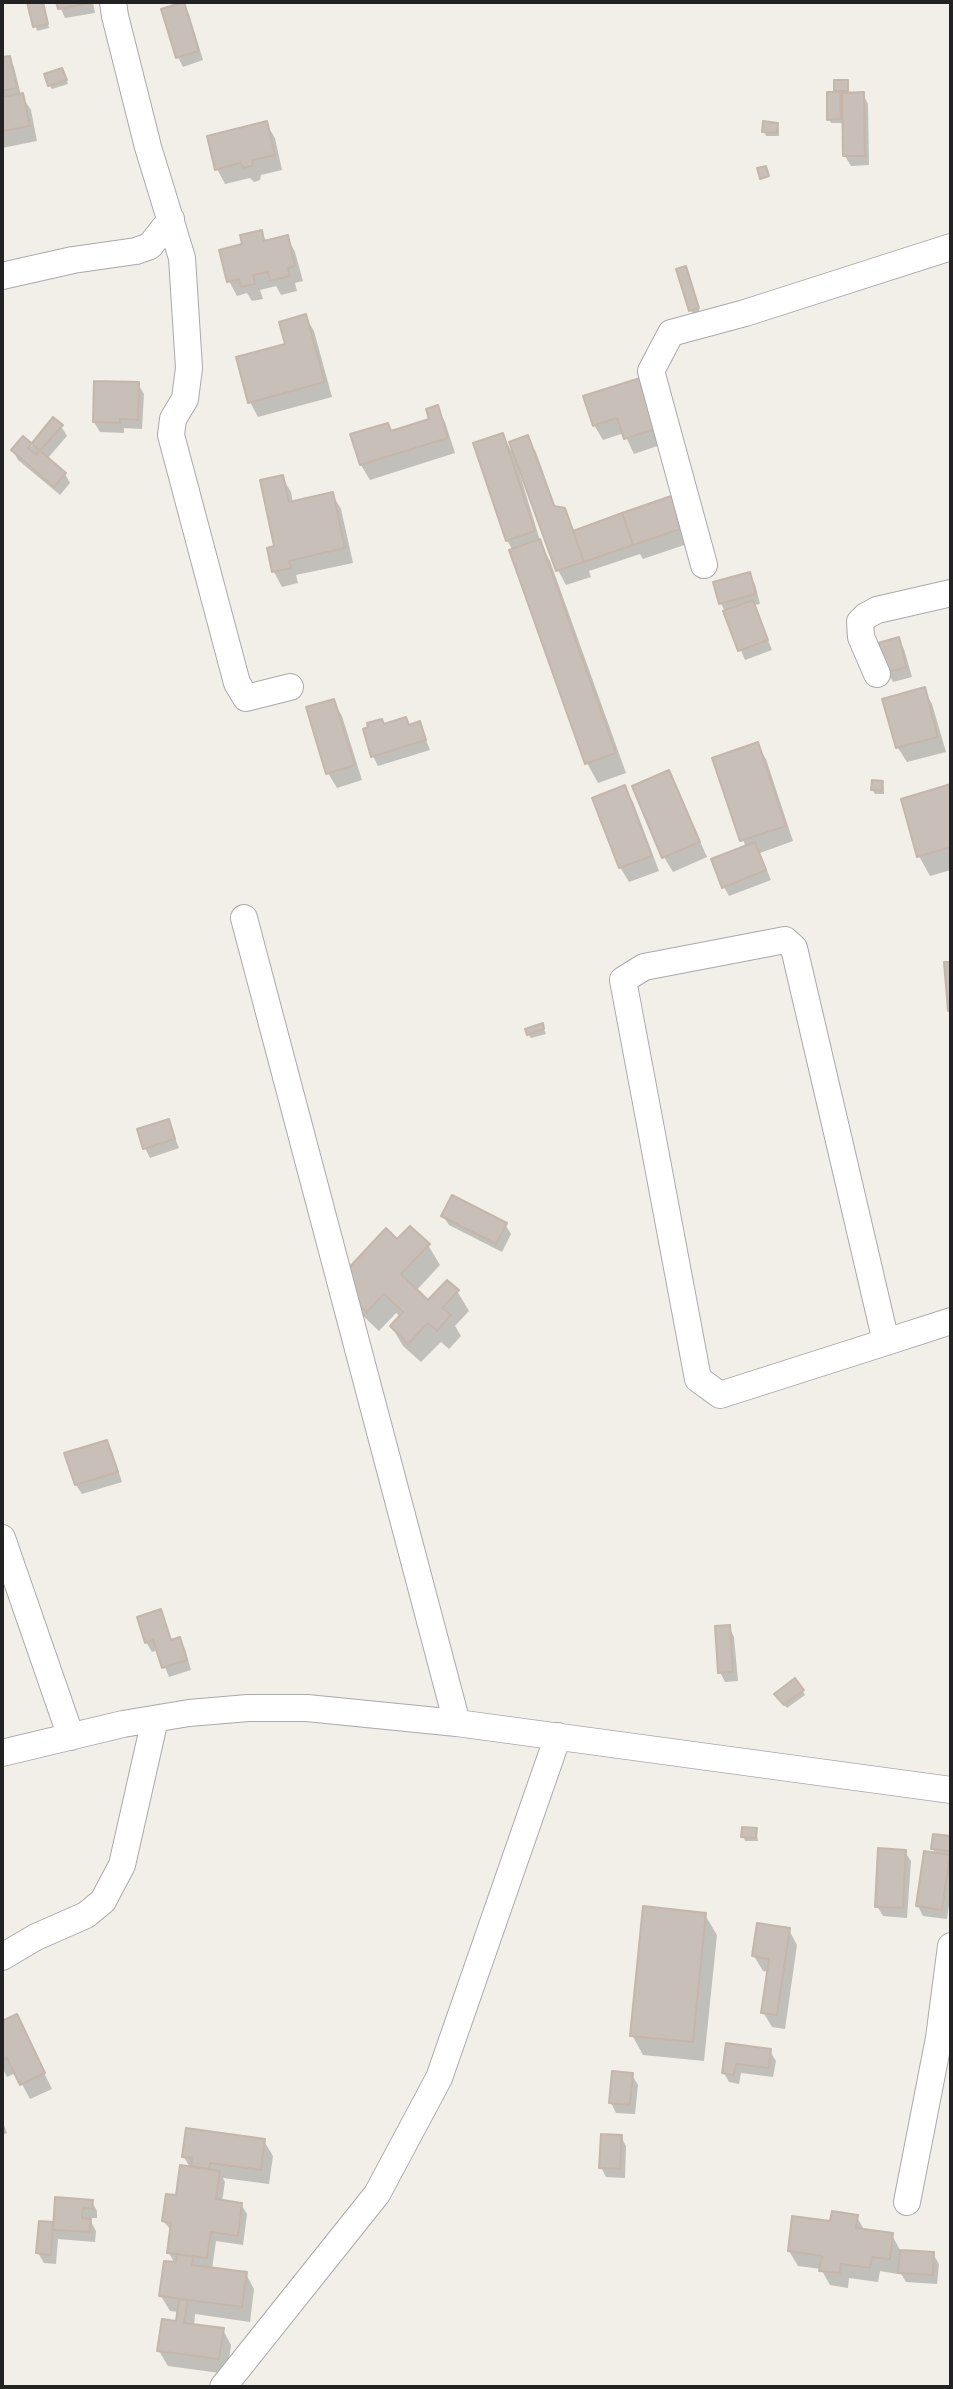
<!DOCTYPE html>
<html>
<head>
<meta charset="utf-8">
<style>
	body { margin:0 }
	#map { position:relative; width:953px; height:2389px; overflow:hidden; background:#f2efe9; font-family:"Open Sans",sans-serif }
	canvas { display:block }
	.frame { position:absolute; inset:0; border:4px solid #222; pointer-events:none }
</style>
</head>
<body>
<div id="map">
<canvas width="953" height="2389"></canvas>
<div class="frame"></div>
</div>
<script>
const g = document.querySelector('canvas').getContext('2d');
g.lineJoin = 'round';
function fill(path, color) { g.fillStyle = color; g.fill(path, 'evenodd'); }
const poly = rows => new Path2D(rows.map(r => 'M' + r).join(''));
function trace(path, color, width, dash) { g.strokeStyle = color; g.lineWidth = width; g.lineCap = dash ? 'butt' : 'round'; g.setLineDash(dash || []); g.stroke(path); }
fill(poly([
	[29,2,43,2,49,28,37,31],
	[58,2,93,2,95,13,65,18],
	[183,4,189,14,203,60,183,67,178,57],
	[9,58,14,67,21,95,31,110,37,141,2,148,2,59],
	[64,74,68,84,52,89,49,85],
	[836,81,847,81,850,94,863,94,868,104,869,165,851,166,845,156,844,123,831,123,829,119,836,94],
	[266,123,275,138,282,170,261,175,260,180,254,182,250,178,225,184,217,169],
	[777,124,779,129,779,136,766,136,764,131],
	[261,232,267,242,287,237,295,252,303,281,295,283,297,291,281,295,276,286,260,290,263,299,252,301,247,293,237,296,229,281,244,246],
	[688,272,700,313,693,315,691,310],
	[305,316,314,331,332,397,258,417,250,402],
	[639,381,663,444,634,454,624,433,603,440,594,425],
	[138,384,144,394,142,429,124,428,124,433,100,432,94,422],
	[437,407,445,422,455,453,370,480,361,465,352,435,391,432,432,420],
	[61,426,67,436,47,459,65,474,70,483,60,495,18,460,13,450,32,446],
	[502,435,514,455,542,547,550,561,626,773,598,783,587,763,513,551,507,540],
	[527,437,536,452,556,508,564,509,575,532,677,496,696,541,643,559,640,554,589,571,591,577,566,585,558,570,512,443],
	[282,477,291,492,293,503,332,494,341,509,353,563,296,575,298,583,282,587,274,572,269,549,276,548],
	[749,574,755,584,760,604,754,605,772,650,745,660,721,603],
	[898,639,904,649,912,677,893,682,888,673],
	[924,690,932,704,946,752,907,762,898,748,885,700],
	[333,701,342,716,362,780,337,788,328,773],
	[419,723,430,750,378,766,373,756,384,726,409,726],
	[757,745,766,759,793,841,760,853,771,880,729,896,724,887,746,848,714,759],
	[669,772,707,857,673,872,664,857],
	[882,782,884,787,884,794,875,794,873,790],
	[951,786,951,870,930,876,919,856,903,800],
	[624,787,633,802,659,871,629,882,620,867],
	[542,1025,546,1034,531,1038,528,1034],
	[168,1121,179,1148,150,1158,145,1148],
	[443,1216,505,1224,511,1234,502,1252,449,1225],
	[398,1241,428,1245,440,1265,416,1291,428,1302,457,1291,469,1311,455,1326,461,1336,449,1349,441,1342,421,1362,403,1346,392,1327,401,1317,396,1313,379,1331,359,1312,347,1292],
	[106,1442,112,1451,122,1482,82,1494,76,1485,67,1454],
	[160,1611,172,1641,179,1639,185,1649,191,1670,169,1677,158,1650,152,1652,146,1642],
	[729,1627,734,1637,738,1681,725,1682,720,1672],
	[802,1690,805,1695,787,1708,779,1698],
	[756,1830,758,1841,745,1841,743,1836],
	[934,1836,951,1838,951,1855,948,1854,951,1860,951,1890,947,1919,923,1916,918,1906,936,1855,933,1849],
	[905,1852,911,1861,907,1918,883,1916,877,1906],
	[705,1915,717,1935,704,2061,643,2055,632,2035],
	[789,1930,797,1945,785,2029,772,2027,763,2012,769,1972,763,1971,754,1956],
	[16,2016,52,2089,30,2099,16,2073,7,2077,2,2067,2,2023],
	[728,2045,770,2051,776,2061,773,2077,741,2073,739,2084,729,2082,724,2073],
	[632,2075,638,2085,635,2114,616,2113,611,2103],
	[2,2120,7,2133,2,2135],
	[621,2137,626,2146,625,2178,606,2177,601,2167],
	[264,2141,273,2156,269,2184,223,2178,225,2182,222,2202,241,2204,247,2214,243,2245,216,2241,212,2269,246,2274,254,2289,250,2322,195,2314,194,2326,223,2330,231,2345,227,2374,168,2366,159,2351,178,2323,179,2312,170,2311,161,2296,175,2264,169,2253,172,2231,163,2221,190,2168,184,2157],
	[92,2202,97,2211,97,2218,89,2218,96,2231,95,2242,58,2239,56,2264,44,2263,38,2253,40,2223,55,2224],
	[856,2216,865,2231,892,2235,901,2252,933,2254,939,2264,937,2284,906,2282,898,2269,898,2274,880,2271,878,2282,849,2278,848,2288,830,2285,821,2269,798,2266,789,2251,832,2223]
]), '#0003');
const building = poly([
	[27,2,43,2,48,24,33,27,27,2],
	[56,2,91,2,91,3,58,9,56,2],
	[184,2,199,51,176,58,161,9,184,2],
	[10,56,17,88,2,91,2,57,10,56],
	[62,68,67,80,48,86,44,74,62,68],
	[834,80,848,80,848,91,834,91,834,80],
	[827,92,840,92,841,119,827,120,827,92],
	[864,92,865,156,843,156,842,93,864,92],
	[23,93,30,126,2,131,2,97,23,93],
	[267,121,275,155,253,160,252,166,244,168,240,163,215,170,207,136,267,121],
	[763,121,778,123,777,133,762,132,763,121],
	[766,166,769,176,760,179,757,168,766,166],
	[262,230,264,241,288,235,295,266,288,268,290,276,270,281,268,272,253,275,255,284,241,287,239,279,227,282,219,250,242,244,240,235,262,230],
	[686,266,699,308,689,311,676,269,686,266],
	[306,314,325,382,248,403,236,357,285,344,279,322,306,314],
	[640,378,656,429,624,439,617,418,593,426,583,396,640,378],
	[94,381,139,382,138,420,120,419,120,423,93,422,94,381],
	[438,405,448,438,360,465,350,434,388,423,391,431,429,419,426,409,438,405],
	[53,417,63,425,36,455,28,448,53,417],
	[503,433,535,531,506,541,473,443,503,433],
	[528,435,554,506,565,508,584,562,556,571,509,442,528,435],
	[23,436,66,473,54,487,11,450,23,436],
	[283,475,289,502,333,492,345,548,289,561,291,568,272,572,267,548,274,546,260,480,283,475],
	[677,494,689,526,633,545,622,513,677,494],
	[622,513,633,545,584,562,573,531,622,513],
	[540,539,616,753,585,764,509,550,540,539],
	[750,572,756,594,719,604,713,582,750,572],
	[753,600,768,640,738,651,723,611,753,600],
	[899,637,907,667,886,673,878,643,899,637],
	[925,687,938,737,896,748,882,699,925,687],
	[334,699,355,765,326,774,306,707,334,699],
	[406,717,409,725,420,721,426,740,371,757,363,729,368,727,367,723,382,719,384,724,406,717],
	[758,742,786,826,740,841,712,758,758,742],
	[669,770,700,842,662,858,632,786,669,770],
	[872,780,883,781,882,791,871,790,872,780],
	[951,784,951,847,917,857,901,799,951,784],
	[625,785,652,856,619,868,592,798,625,785],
	[755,842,766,870,722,888,711,859,755,842],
	[944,962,951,962,951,1010,948,1011,944,962],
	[543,1023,544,1029,527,1035,525,1029,543,1023],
	[169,1119,175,1139,143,1149,137,1129,169,1119],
	[452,1195,507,1223,496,1244,441,1216,452,1195],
	[410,1226,430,1244,401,1274,428,1300,447,1280,459,1290,442,1308,451,1315,437,1331,428,1323,408,1344,390,1326,403,1312,384,1294,367,1312,345,1292,344,1273,386,1228,397,1239,410,1226],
	[107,1440,118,1472,75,1485,64,1453,107,1440],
	[161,1609,171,1640,180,1637,187,1660,162,1668,153,1640,145,1643,137,1617,161,1609],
	[730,1625,733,1672,718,1673,715,1626,730,1625],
	[795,1678,804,1690,784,1705,774,1694,795,1678],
	[742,1827,757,1828,756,1838,741,1837,742,1827],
	[933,1834,951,1836,951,1851,931,1849,933,1834],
	[878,1848,906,1850,903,1908,875,1907,878,1848],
	[924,1851,950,1855,942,1910,916,1906,924,1851],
	[643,1906,706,1913,693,2042,630,2036,643,1906],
	[757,1923,790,1928,777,2015,761,2013,769,1959,752,1956,757,1923],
	[17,2014,45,2073,20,2085,7,2058,2,2061,2,2021,17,2014],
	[726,2043,771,2049,769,2068,736,2064,734,2075,722,2073,726,2043],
	[612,2071,633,2073,630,2105,609,2103,612,2071],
	[186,2128,265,2139,261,2170,210,2163,209,2169,191,2166,192,2158,182,2157,186,2128],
	[601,2134,622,2135,620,2169,599,2168,601,2134],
	[180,2165,220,2171,216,2199,242,2203,238,2236,211,2232,207,2258,167,2253,171,2223,162,2221,166,2194,176,2195,180,2165],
	[55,2197,93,2200,92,2209,83,2208,82,2218,91,2219,90,2232,53,2230,55,2197],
	[832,2211,858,2215,856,2228,893,2233,890,2259,872,2257,870,2268,841,2264,840,2273,819,2271,822,2256,788,2251,792,2216,830,2221,832,2211],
	[39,2221,53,2222,51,2255,36,2253,39,2221],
	[900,2250,934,2252,933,2275,898,2273,900,2250],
	[177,2254,193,2257,192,2265,247,2272,242,2307,159,2296,164,2261,176,2262,177,2254],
	[179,2299,188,2300,184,2323,224,2328,219,2359,157,2351,162,2319,176,2321,179,2299]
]);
fill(building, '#c7bfb8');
trace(building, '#c4b6ab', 2);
const minor = poly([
	[113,2,115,16,148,147,182,258,189,368,185,399,173,419,171,435,237,683,246,698,290,687],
	[2,276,73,260,136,251,150,246,171,219],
	[704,565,651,371,671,333,745,313,951,247],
	[877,674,861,637,860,622,866,616,877,610,951,593],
	[244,918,457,1723],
	[886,1342,794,948,785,940,644,967,623,980,698,1379,720,1395,886,1342,951,1321],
	[2,1538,71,1737],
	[2,1753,123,1724,189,1713,248,1708,307,1708,457,1723,951,1790],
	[2,1957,36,1937,86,1915,103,1901,122,1865,155,1719],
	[907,2202,939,2038,951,1946],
	[223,2387,377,2194,439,2078,558,1736]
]);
trace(minor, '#a9a9a9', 28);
trace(minor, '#fff', 26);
</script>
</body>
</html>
